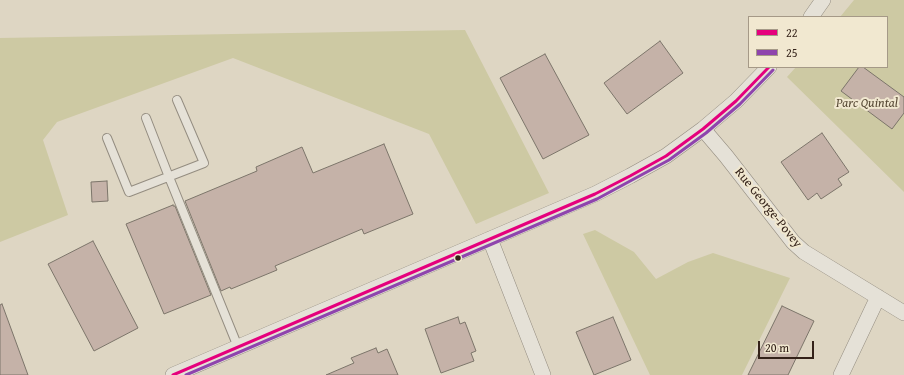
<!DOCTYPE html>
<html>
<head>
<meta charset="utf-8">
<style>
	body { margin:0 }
	#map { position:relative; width:904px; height:375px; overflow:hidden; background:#ded6c3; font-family:"Gentium Book Plus",serif }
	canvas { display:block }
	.legend { position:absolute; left:748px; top:16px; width:140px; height:52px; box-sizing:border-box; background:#f1e8d0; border:1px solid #a59987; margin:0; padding:5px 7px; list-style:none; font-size:12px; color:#342219 }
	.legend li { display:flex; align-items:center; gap:8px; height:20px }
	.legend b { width:20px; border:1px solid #a59987 }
	.scale { position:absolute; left:758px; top:341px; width:56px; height:18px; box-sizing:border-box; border:2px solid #342219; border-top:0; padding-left:5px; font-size:12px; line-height:14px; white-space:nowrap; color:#342219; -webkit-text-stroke:3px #f1e8d0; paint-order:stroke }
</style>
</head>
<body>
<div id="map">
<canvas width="904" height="375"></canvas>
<ul class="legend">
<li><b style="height:5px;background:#e5007d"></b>22</li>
<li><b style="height:5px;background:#8e44ad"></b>25</li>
</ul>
<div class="scale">20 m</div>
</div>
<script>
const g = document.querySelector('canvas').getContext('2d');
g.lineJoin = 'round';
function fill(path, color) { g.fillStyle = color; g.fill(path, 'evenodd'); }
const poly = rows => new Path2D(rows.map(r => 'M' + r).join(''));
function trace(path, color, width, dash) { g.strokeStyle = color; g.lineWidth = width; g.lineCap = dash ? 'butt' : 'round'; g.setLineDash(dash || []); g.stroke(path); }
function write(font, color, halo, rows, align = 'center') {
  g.font = font + ' "Gentium Book Plus",serif'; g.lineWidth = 4; g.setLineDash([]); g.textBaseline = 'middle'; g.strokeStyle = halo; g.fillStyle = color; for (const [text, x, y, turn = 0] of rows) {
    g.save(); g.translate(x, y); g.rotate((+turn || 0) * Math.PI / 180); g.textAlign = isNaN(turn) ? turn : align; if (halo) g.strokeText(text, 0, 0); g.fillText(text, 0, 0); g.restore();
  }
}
fill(poly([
	[854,0,904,0,904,192,787,77,796,67,887,67,887,17,840,17],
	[465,30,549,193,476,224,429,134,233,58,57,122,43,140,68,215,0,242,0,38],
	[595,230,634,252,656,279,688,262,713,253,790,278,742,375,650,375,583,234]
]), '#cdc9a3');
const building = poly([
	[660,41,683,73,627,114,604,83,660,41],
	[545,54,589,135,543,159,500,78,545,54],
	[859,67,863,67,904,97,904,113,892,129,841,91,859,67],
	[822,133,849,172,838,179,842,185,821,199,817,193,808,200,781,162,822,133],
	[384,144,413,214,364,234,362,229,275,266,277,270,231,289,230,287,221,291,185,201,257,171,256,167,302,147,313,173,384,144],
	[107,181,108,201,92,202,91,182,107,181],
	[173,205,173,206,175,206,211,295,164,314,126,224,173,205],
	[93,241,138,328,94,351,48,264,93,241],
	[2,304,28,375,0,375,0,305,2,304],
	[782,306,814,321,788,375,748,375,782,306],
	[458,317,460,324,465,322,476,351,471,353,474,361,441,373,425,329,458,317],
	[613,317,631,360,594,375,576,332,613,317],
	[376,348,378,353,387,349,398,375,326,375,354,363,351,358,376,348]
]);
fill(building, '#c5b2a8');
trace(building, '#7c756a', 1);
const service = poly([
	[146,118,169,177,238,347],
	[107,138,129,192,204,163,177,100]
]);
const minor = poly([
	[811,17,823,0],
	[703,129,726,156,793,242,804,252,904,313],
	[490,239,543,375],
	[173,375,595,194,630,176,666,156,703,129,736,101,769,67],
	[841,375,878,297]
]);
trace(service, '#948d81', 10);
trace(minor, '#948d81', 16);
trace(service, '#e5e1d7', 8);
trace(minor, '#e5e1d7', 15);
trace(poly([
	[173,375,595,194,630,176,666,156,703,129,736,101,769,67]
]), '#e5007d', 3);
trace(poly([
	[186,375,597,199,632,180,669,160,706,133,740,104,773,70]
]), '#8e44ad', 3);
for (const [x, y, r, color] of [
	[458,258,3.5,"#342219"]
]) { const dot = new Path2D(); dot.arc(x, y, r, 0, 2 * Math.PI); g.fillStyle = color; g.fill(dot); trace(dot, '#f1e8d0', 1.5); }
write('italic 13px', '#574935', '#f1e8d0', [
	["Parc Quintal",867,104]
]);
write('13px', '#342219', '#f1e8d0', [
	["Rue George-Povey",768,208,51]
]);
</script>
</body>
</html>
